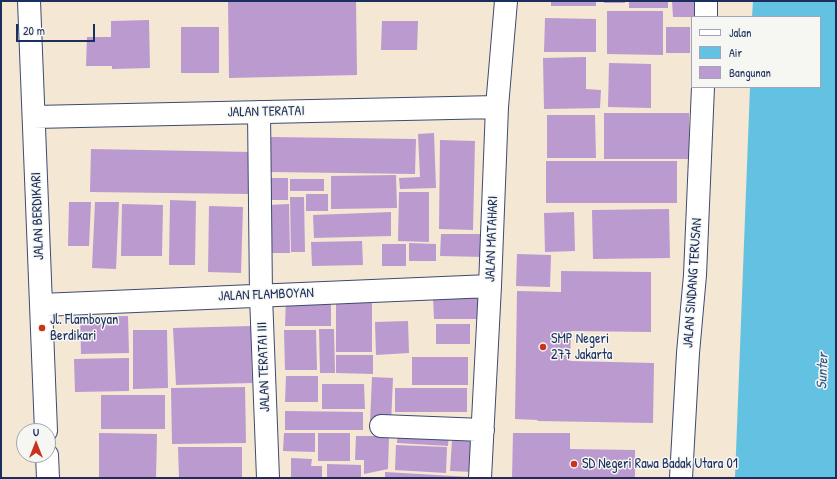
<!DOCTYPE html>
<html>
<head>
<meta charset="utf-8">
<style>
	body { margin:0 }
	#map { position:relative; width:837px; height:479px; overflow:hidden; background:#f4e7d4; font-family:"Patrick Hand",sans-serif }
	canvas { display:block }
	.frame { position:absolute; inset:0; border:2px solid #1b2f5e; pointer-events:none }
	.legend { position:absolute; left:691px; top:16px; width:130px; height:72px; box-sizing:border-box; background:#f6f6f2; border:1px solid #9ea6b7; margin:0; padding:5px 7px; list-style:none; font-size:12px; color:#1b2f5e }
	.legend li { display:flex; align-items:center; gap:8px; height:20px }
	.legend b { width:20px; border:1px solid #9ea6b7 }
	.north { position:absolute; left:16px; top:423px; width:40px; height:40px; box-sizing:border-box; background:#f6f6f2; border:1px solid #9ea6b7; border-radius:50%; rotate:0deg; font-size:11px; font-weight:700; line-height:16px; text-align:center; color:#1b2f5e }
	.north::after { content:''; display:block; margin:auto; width:14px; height:18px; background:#c8321e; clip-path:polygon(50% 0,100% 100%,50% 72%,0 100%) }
	.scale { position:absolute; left:16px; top:24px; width:79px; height:18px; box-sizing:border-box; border:2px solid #1b2f5e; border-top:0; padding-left:5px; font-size:12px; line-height:14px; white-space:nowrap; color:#1b2f5e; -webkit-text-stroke:3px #f6f6f2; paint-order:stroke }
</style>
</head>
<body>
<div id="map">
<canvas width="837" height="479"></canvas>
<div class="frame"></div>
<ul class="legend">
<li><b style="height:5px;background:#fff"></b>Jalan</li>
<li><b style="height:11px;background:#63c2e1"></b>Air</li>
<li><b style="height:11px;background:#bb9acf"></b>Bangunan</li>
</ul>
<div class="north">U</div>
<div class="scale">20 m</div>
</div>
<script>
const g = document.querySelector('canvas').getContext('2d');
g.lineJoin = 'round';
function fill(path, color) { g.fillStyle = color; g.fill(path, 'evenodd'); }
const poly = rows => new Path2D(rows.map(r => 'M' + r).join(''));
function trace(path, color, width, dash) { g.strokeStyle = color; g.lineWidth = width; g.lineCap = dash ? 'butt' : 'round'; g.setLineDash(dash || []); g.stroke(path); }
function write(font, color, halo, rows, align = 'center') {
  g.font = font + ' "Patrick Hand",sans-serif'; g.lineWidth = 3; g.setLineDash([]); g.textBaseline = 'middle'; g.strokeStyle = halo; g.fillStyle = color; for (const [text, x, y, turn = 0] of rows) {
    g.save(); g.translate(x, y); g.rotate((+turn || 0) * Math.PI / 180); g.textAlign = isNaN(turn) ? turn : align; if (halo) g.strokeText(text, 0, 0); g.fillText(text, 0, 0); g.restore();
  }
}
fill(poly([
	[753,1,836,1,836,478,735,478,750,87,820,87,820,17,752,17]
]), '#63c2e1');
fill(poly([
	[228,1,356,1,357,75,229,78],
	[551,1,596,1,596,6,551,6],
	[604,1,625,1,625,3,604,3],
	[629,1,668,1,668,8,629,8],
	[672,1,696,1,696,17,673,17],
	[607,11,663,11,663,55,607,54],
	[545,18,596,19,596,52,544,52],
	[149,20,150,68,112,69,112,66,86,66,87,37,111,37,111,21],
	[382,21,418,21,417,50,381,50],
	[181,27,219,27,219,73,181,73],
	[666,27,690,27,690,53,666,53],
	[586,57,586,89,601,90,600,108,544,109,543,58],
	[609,63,651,64,651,108,608,107],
	[604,113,689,113,689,159,604,159],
	[547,115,595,115,596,158,547,158],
	[434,133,436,188,400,189,399,178,420,177,418,134],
	[271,137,416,139,415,174,271,172],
	[440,140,475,141,473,230,439,229],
	[91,149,251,152,250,194,90,192],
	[546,161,677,161,677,203,546,203],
	[396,175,397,208,331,209,331,176],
	[270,178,288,178,288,200,270,200],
	[290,179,324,179,324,191,290,191],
	[399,192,429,192,429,242,398,241],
	[306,194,328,194,328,211,306,211],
	[290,197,304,197,305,252,291,252],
	[170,200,196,201,195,265,169,265],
	[69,202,91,202,89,246,68,246],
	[95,202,119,202,116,269,92,268],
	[122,204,163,205,162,256,121,256],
	[289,204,290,253,270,253,268,205],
	[209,206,243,207,241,273,208,272],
	[669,209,670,258,593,259,592,210],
	[391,212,391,236,314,238,313,215],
	[574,212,575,251,545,252,544,213],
	[441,234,485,234,485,257,440,256],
	[362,241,363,265,312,266,311,242],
	[409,243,436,244,436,261,409,261],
	[382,244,406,244,406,266,382,266],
	[517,254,551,255,550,287,516,286],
	[561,271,651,272,651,332,571,331,570,361,654,363,653,423,537,421,538,420,515,419,517,291,561,292],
	[336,296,372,296,372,352,336,352],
	[433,297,480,297,480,319,434,319],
	[286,299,331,299,331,326,285,326],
	[128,316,129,353,81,354,80,317],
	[408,321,409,353,376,355,375,322],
	[436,324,470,324,470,344,436,344],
	[251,326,252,383,176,385,173,328],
	[319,329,334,329,335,373,320,373],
	[133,330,167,330,168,388,133,389],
	[284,330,316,330,317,370,285,370],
	[336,355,373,355,373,374,336,373],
	[412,357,468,357,468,385,412,385],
	[129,358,129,391,75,392,74,359],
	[286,376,318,376,318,402,285,402],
	[372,377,393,378,391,424,370,423],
	[322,384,364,384,365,409,322,409],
	[245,387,246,443,172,444,171,388],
	[395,388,467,388,467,412,395,412],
	[101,395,165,395,165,429,101,429],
	[285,411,363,412,363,430,285,430],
	[398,430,449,432,448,446,397,443],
	[99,433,157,434,156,478,99,478],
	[284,433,315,433,315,452,283,451],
	[318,433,350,433,350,461,318,461],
	[513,433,570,433,570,449,635,450,635,478,512,478],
	[356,436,389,436,388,469,364,474,364,460,355,460],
	[452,440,476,440,474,472,450,471],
	[396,445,447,447,446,473,395,470],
	[178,447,242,447,242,478,179,478],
	[291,458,312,459,311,466,322,466,322,478,291,478],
	[327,464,361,465,361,478,327,478],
	[385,472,470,477,470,478,385,478]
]), '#bb9acf');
const street = poly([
	[29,1,46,431],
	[259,112,261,296,268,478],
	[34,117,497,107],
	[41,305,490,286],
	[381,426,483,430],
	[47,455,48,478],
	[480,478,490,286,497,107,506,1]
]);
const secondary = poly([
	[706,17,706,1],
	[681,478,688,353,695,275,703,87]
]);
trace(street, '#3c4b70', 24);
trace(secondary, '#3c4b70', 24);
trace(street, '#fff', 22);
trace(secondary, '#fff', 22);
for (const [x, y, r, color] of [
	[42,328,4,"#c8321e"],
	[543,347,4,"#c8321e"],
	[574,464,4,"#c8321e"]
]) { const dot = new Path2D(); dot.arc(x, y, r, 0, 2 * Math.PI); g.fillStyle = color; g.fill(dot); trace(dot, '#f6f6f2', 1.5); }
write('14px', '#1b2f5e', '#f6f6f2', [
	["JALAN TERATAI",266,112,-1],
	["JALAN BERDIKARI",38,216,-92],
	["JALAN MATAHARI",492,239,-88],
	["JALAN SINDANG TERUSAN",693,283,-86],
	["JALAN FLAMBOYAN",266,295,-2],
	["JALAN TERATAI III",264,367,-92]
]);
write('14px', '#1b2f5e', '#f6f6f2', [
	["Jl. Flamboyan",50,320],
	["Berdikari",50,336],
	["SMP Negeri",551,339],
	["277 Jakarta",551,355],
	["SD Negeri Rawa Badak Utara 01",582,464]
], 'left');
write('italic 15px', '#315b85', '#f6f6f2', [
	["Sunter",823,371,-88]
]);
</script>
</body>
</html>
